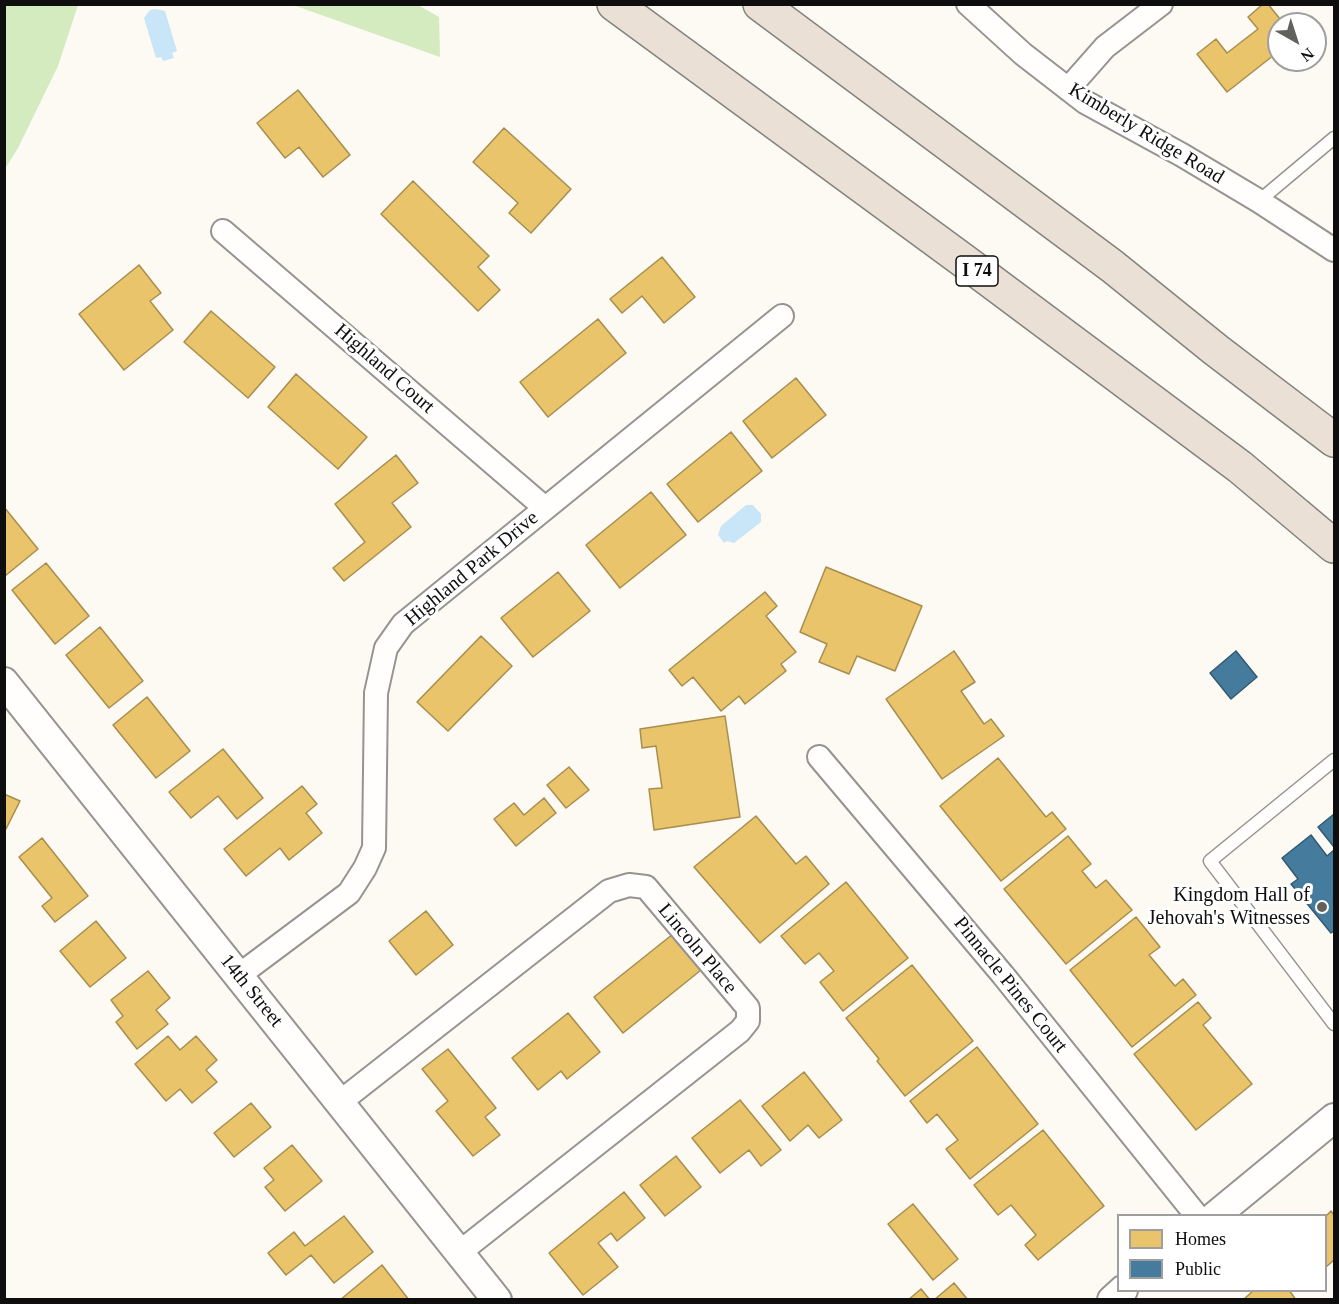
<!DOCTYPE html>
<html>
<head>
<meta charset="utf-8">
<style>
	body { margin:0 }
	#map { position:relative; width:1339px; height:1304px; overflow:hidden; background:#fcfaf2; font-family:Georgia,serif }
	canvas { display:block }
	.frame { position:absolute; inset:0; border:6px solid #0e0e0e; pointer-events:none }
	.legend { position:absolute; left:1117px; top:1214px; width:210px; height:78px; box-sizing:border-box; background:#fff; border:2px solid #9f9f9f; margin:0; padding:8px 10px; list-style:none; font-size:18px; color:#0e0e0e }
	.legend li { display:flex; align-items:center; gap:12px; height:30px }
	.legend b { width:30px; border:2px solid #9f9f9f }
	.north { position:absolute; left:1267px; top:12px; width:60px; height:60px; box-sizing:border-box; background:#fff; border:2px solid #9f9f9f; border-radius:50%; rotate:141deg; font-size:16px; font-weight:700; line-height:24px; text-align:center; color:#0e0e0e }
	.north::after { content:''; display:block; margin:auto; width:21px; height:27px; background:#61615e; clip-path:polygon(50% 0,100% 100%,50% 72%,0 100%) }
</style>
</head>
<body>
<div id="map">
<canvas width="1339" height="1304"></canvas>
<div class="frame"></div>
<ul class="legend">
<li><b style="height:16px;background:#e9c46a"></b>Homes</li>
<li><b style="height:16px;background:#457b9d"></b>Public</li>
</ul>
<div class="north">N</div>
</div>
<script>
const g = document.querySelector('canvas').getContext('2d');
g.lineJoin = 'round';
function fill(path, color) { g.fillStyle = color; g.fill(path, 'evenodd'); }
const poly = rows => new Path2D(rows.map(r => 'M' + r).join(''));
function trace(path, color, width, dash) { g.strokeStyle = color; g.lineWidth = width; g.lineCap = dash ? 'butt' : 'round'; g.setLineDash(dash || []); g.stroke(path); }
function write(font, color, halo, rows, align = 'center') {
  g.font = font + ' Georgia,serif'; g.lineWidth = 6; g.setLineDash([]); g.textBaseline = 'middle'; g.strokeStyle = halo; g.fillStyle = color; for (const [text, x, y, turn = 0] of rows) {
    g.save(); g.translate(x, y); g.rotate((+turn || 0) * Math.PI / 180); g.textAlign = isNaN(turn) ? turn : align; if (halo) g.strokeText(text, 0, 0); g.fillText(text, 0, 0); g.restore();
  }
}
fill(poly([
	[5,4,78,5,58,66,18,148,5,169],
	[293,5,418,5,439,17,440,57]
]), '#d4eabf');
fill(poly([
	[155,9,165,11,177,51,172,53,174,58,163,61,161,57,156,58,144,18,150,10],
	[746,505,753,505,761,514,761,522,734,543,727,541,724,543,718,535,721,526]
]), '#c8e6f7');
const homes = poly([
	[1263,4,1268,4,1284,24,1279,24,1279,51,1227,92,1197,54,1216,39,1227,53,1258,29,1248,17,1263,4],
	[298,90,350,155,323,177,299,147,285,158,257,123,298,90],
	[504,128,571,189,531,233,509,213,518,203,473,162,504,128],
	[413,181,489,256,478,267,500,290,478,311,381,214,413,181],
	[662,257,695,297,664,323,642,296,622,313,610,299,662,257],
	[139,265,161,293,150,301,173,330,124,370,79,314,139,265],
	[211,311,275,367,248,398,184,342,211,311],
	[598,319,626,353,548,417,520,382,598,319],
	[296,374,367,437,338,469,268,407,296,374],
	[796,378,826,415,772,458,743,421,796,378],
	[731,432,762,471,698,522,667,484,731,432],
	[396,455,418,483,392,503,411,527,344,581,333,568,365,542,335,504,396,455],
	[651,492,686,535,620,588,586,545,651,492],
	[4,507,38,549,5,576,4,576,4,507],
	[46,563,89,616,55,644,12,590,46,563],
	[826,567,922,606,895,671,857,656,849,674,819,662,827,644,800,632,826,567],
	[558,572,590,611,533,657,501,618,558,572],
	[765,592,777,606,766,616,796,652,781,664,786,671,745,704,739,696,721,711,693,677,682,686,669,670,765,592],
	[100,627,143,681,109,708,66,655,100,627],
	[481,636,512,666,448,731,417,702,481,636],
	[954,651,975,682,961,691,984,724,991,719,1004,736,942,779,886,699,954,651],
	[147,697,190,751,156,778,113,725,147,697],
	[725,716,740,817,654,830,649,789,662,788,656,746,642,748,640,729,725,716],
	[223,749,263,798,237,819,218,796,191,818,169,792,223,749],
	[998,758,1046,817,1052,812,1066,829,1001,881,940,806,998,758],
	[569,767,589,790,566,808,547,785,569,767],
	[302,786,317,804,306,813,322,833,289,860,280,848,246,876,224,849,302,786],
	[4,794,20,801,6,829,4,828,4,794],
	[544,798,556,813,516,846,494,819,514,803,524,815,544,798],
	[756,816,796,864,806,856,829,884,760,943,694,867,756,816],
	[1068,836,1091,864,1082,871,1096,888,1106,880,1132,910,1066,964,1004,889,1068,836],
	[42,838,88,896,55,922,42,906,52,898,19,857,42,838],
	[846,882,908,958,843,1011,820,982,834,971,819,953,805,964,781,936,846,882],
	[426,911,453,945,416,975,389,941,426,911],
	[1136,917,1160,947,1149,955,1175,986,1183,979,1196,995,1132,1047,1070,970,1136,917],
	[96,921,126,958,90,987,60,951,96,921],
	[673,934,701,970,623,1033,594,997,673,934],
	[912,965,973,1041,905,1096,877,1061,879,1059,846,1018,912,965],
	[148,971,170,998,156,1010,168,1024,137,1049,116,1022,123,1016,111,1000,148,971],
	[1198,1002,1211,1018,1203,1025,1252,1084,1196,1130,1134,1054,1198,1002],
	[568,1013,600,1052,567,1079,561,1071,538,1090,512,1058,568,1013],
	[168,1036,180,1050,196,1036,217,1060,206,1070,217,1082,192,1103,180,1089,166,1101,135,1064,168,1036],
	[977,1047,1038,1124,970,1179,946,1149,958,1140,937,1114,927,1123,910,1101,977,1047],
	[448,1049,496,1108,485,1117,500,1135,473,1156,436,1111,448,1101,422,1069,448,1049],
	[804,1072,842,1120,819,1138,808,1125,790,1141,762,1106,804,1072],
	[740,1100,781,1150,761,1166,749,1150,720,1173,692,1138,740,1100],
	[251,1103,271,1127,234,1157,214,1133,251,1103],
	[1043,1130,1104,1206,1038,1260,1025,1245,1036,1235,1011,1205,998,1215,974,1185,1043,1130],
	[292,1145,322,1181,285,1211,265,1187,274,1180,264,1168,292,1145],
	[676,1156,701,1187,665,1216,640,1185,676,1156],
	[624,1192,645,1218,617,1241,611,1233,598,1243,618,1267,583,1295,549,1253,624,1192],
	[913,1204,958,1259,933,1280,888,1224,913,1204],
	[1331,1211,1334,1215,1334,1260,1326,1267,1326,1216,1331,1211],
	[344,1216,373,1252,334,1283,311,1255,286,1275,268,1253,294,1232,305,1246,344,1216],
	[382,1265,409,1300,340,1300,382,1265],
	[954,1283,968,1300,934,1300,954,1283],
	[921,1289,930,1300,908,1300,921,1289],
	[1254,1290,1289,1290,1296,1300,1243,1300,1254,1290]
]);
fill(homes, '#e9c46a');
trace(homes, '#a78d4e', 1.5);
const public = poly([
	[1236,651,1257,677,1231,699,1210,673,1236,651],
	[1334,814,1334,847,1318,827,1334,814],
	[1311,835,1327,856,1334,850,1334,931,1331,933,1291,884,1298,879,1282,858,1311,835]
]);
fill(public, '#457b9d');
trace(public, '#345a72', 1.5);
const service = poly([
	[1259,201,1334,138],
	[1334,760,1210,861,1334,1024]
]);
const minor = poly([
	[968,4,1023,54,1085,102,1182,155,1259,201,1334,250],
	[1068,89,1105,47,1161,4],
	[223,231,545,508],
	[819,757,1003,975,1197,1216],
	[238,976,349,893,365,868,374,848,376,693,386,648,403,624,782,316],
	[340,1102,609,891,629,885,646,887,748,1008,748,1021,740,1031,460,1252]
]);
const tertiary = poly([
	[4,682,497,1300],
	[1215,1216,1334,1118],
	[1112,1300,1123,1290]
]);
const motorway = poly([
	[614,4,964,261,1240,467,1334,546],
	[760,4,1112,266,1216,350,1334,440]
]);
trace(service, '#959491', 15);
trace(minor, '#959491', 26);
trace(tertiary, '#959491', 32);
trace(motorway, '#82827e', 36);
trace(service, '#fffefd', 12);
trace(minor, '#fffefd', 22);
trace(tertiary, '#fffefd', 28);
trace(motorway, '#eae0d5', 33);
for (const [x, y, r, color] of [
	[1322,907,6,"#61615e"]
]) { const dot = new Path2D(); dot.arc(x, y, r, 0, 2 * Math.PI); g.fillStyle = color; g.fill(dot); trace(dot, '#fff', 2); }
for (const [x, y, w] of [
	[977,271,42]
]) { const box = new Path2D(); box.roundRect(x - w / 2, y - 15, w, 30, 4.5); g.fillStyle = '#fff'; g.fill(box); trace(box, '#0e0e0e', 1.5); }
write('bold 18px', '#0e0e0e', null, [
	["I 74",977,271]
]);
write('20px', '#0e0e0e', '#fff', [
	["Kimberly Ridge Road",1146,134,31],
	["Highland Court",384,369,41],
	["Highland Park Drive",472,569,-40],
	["Lincoln Place",697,949,50],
	["Pinnacle Pines Court",1010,985,51],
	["14th Street",251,991,51]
]);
write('20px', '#0e0e0e', '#fff', [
	["Kingdom Hall of",1310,896],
	["Jehovah's Witnesses",1310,919]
], 'right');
</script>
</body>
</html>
